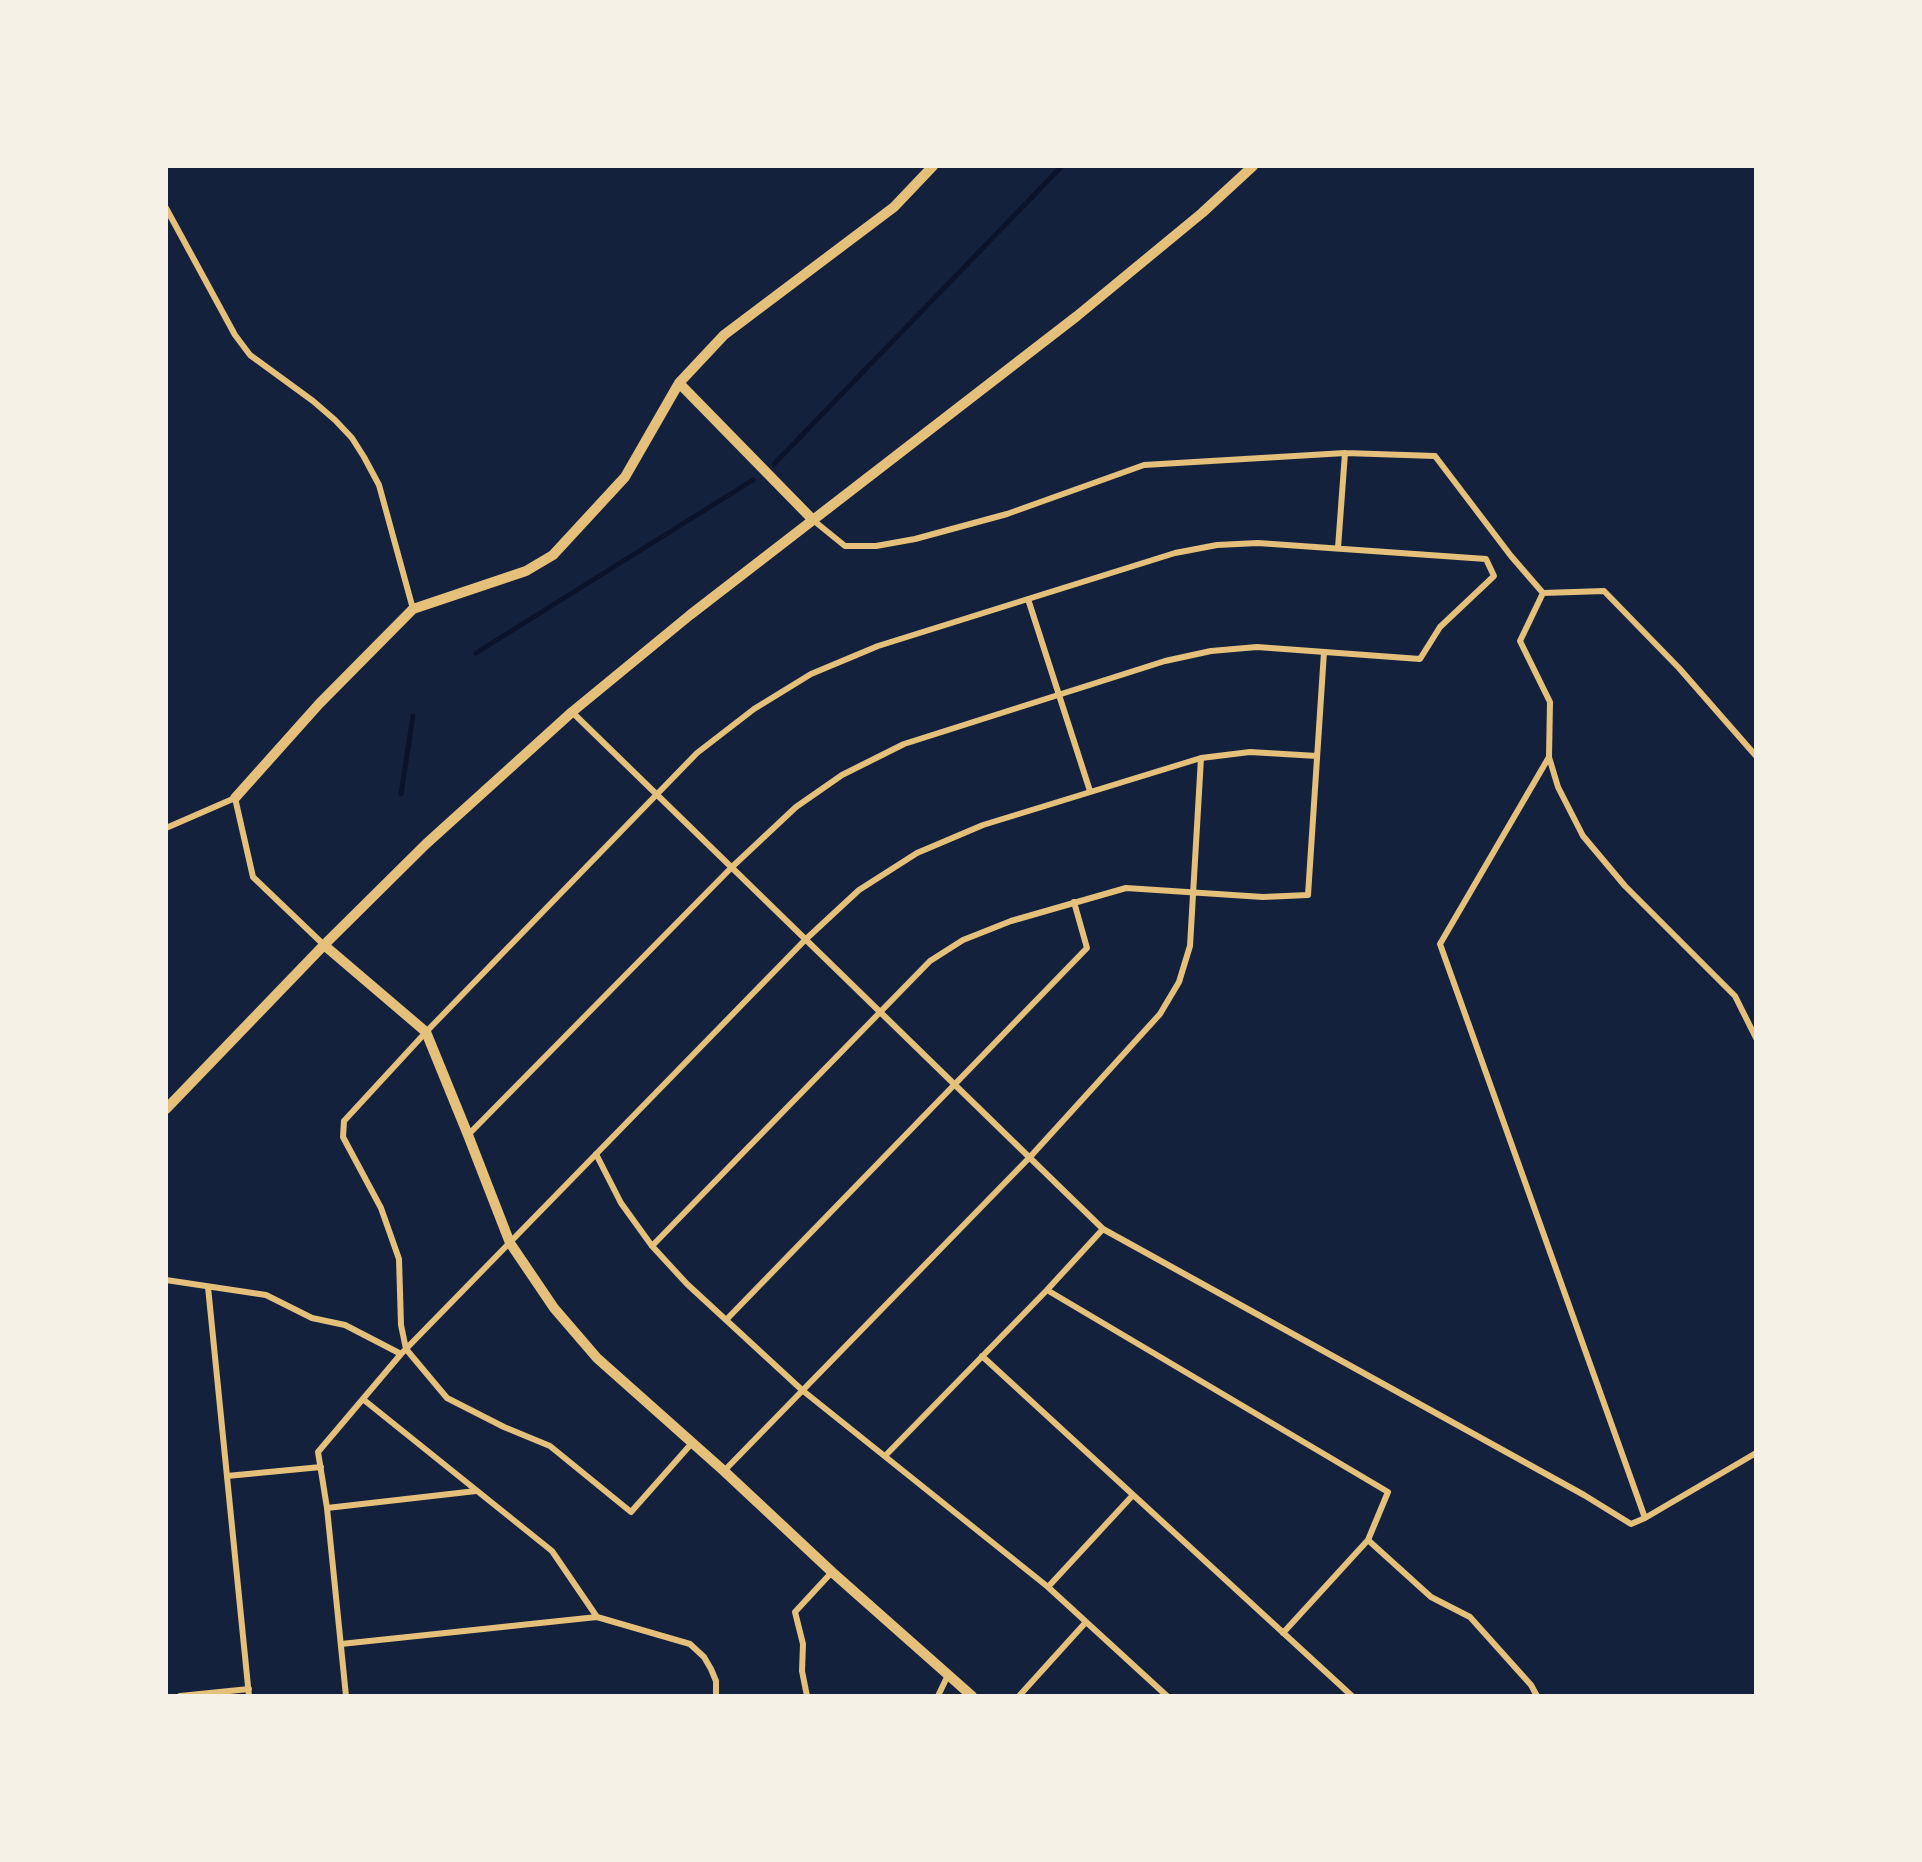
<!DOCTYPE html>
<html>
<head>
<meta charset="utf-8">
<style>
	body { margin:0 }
	#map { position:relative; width:1922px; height:1862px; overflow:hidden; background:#14213d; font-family:Ubuntu,sans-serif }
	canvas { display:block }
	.frame { position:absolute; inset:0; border:168px solid #f6f1e7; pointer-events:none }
</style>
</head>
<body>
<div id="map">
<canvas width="1922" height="1862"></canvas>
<div class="frame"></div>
</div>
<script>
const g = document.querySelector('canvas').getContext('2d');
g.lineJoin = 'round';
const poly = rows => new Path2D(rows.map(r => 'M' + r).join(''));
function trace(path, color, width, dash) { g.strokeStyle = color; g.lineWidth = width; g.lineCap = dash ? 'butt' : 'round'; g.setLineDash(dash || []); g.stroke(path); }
trace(poly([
	[774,464,1062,166],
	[476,653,753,480],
	[401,794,413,716]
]), '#0b132b', 5);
trace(poly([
	[166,208,235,335,250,355,313,401,335,420,352,438,364,457,379,485,413,609],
	[813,520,845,546,876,546,915,539,1007,514,1144,465,1345,453,1435,456,1511,556,1543,593],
	[1338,548,1345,453],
	[1543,593,1520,641,1550,702,1549,757,1558,787,1583,836,1625,886,1735,996,1756,1038],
	[1543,593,1604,591,1679,668,1756,756],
	[1028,599,1090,791],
	[572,712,1103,1229,1584,1495,1631,1524,1645,1518,1756,1453],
	[1549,757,1440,944,1645,1518],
	[166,828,235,798,253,877,324,945],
	[468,1135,732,867,796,807,842,775,904,744,1165,661,1211,651,1257,647,1420,659,1440,627,1494,576,1486,559,1258,543,1217,545,1175,553,1028,599,878,646,811,674,754,709,697,753,426,1032,344,1121,343,1137,381,1208,399,1259,401,1325,406,1349,447,1398,504,1427,550,1446,631,1512,692,1443],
	[596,1154,621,1203,652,1246,687,1284,802,1390,1048,1587,1167,1696],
	[652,1246,930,961,963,940,1011,921,1126,888,1263,897,1308,895,1324,652],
	[166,1280,266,1295,312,1318,345,1325,401,1354],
	[208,1287,249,1696],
	[1047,1290,1388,1492,1368,1540,1283,1633],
	[726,1320,1087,948,1074,902],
	[982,1356,1352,1696],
	[364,1400,552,1551,597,1617,690,1644,704,1657,711,1669,716,1681,716,1696],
	[885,1456,1047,1290,1103,1229],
	[724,1471,1030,1157,1160,1014,1179,982,1190,946,1201,758],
	[227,1476,321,1467],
	[327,1508,476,1491],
	[1368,1540,1431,1597,1470,1617,1531,1685,1537,1696],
	[1048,1587,1133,1495],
	[341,1644,597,1617],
	[180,1696,249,1689],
	[346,1696,327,1508,318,1452,401,1354,805,940,859,890,917,853,983,825,1201,758,1250,752,1317,756],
	[807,1696,802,1671,803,1644,795,1612,832,1572],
	[938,1696,948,1675],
	[1019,1696,1086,1622]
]), '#e5c07b', 6);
trace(poly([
	[679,383,813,520],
	[235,798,319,704,413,609,526,571,553,555,625,477,679,383,724,335,894,207,933,166],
	[324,945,426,1032,468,1135,510,1243,554,1308,597,1358,724,1471,832,1572,972,1696],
	[166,1109,324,945,426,844,572,712,690,615,1077,316,1202,213,1253,166]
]), '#e5c07b', 10);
</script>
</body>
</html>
